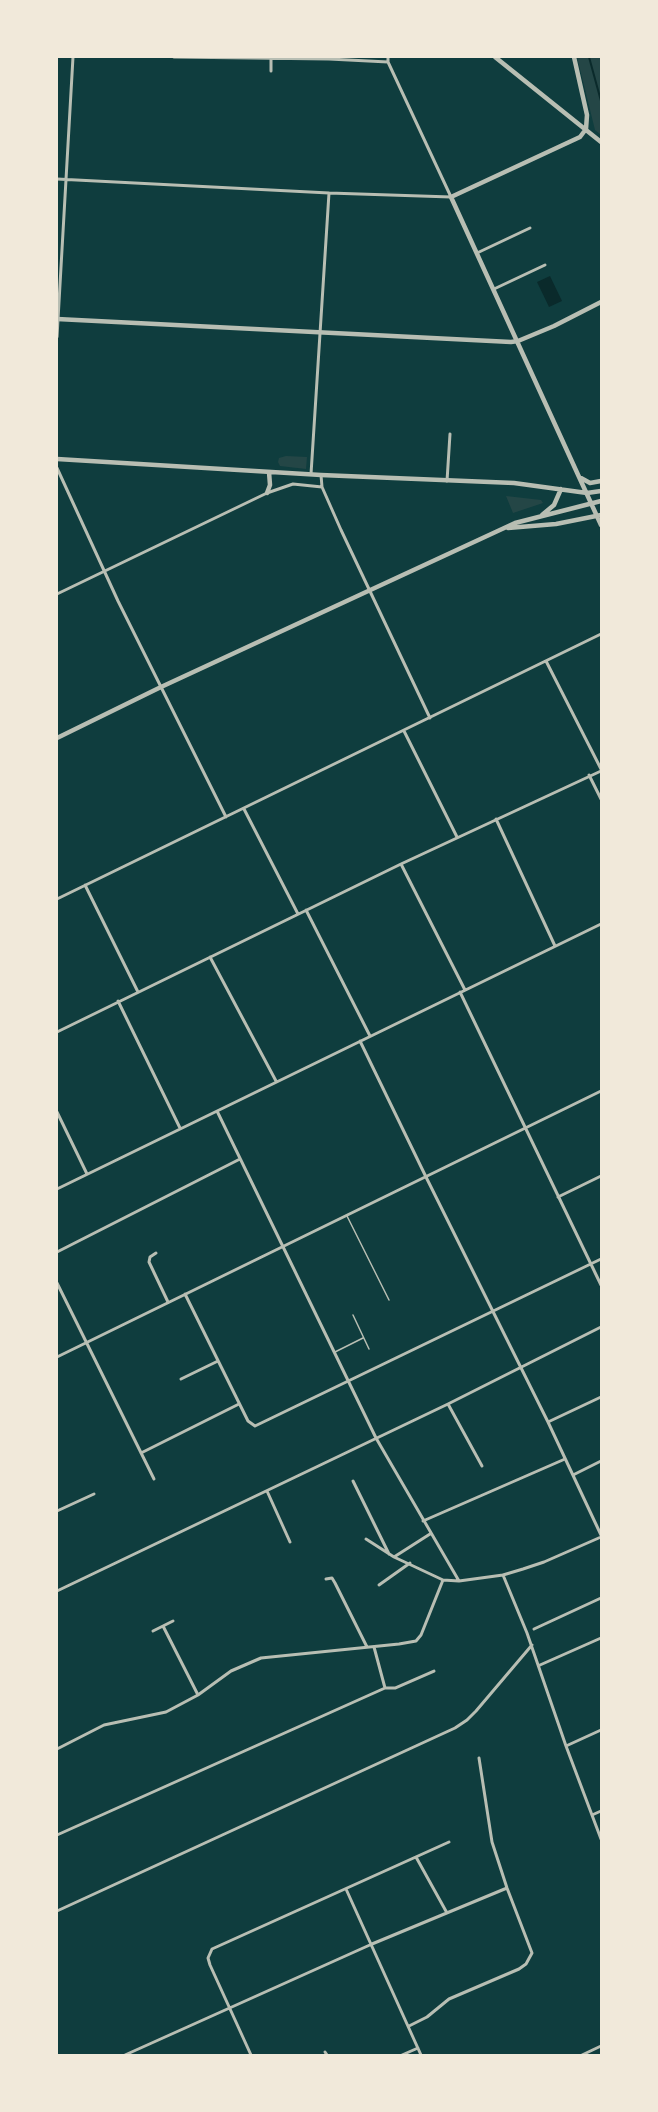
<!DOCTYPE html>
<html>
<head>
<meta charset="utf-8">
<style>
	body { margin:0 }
	#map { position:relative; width:658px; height:2112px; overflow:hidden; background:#0f3d3e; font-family:"Varela Round",sans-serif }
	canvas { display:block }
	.frame { position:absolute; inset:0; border:58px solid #f1e9da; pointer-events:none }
</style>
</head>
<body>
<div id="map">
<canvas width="658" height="2112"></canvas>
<div class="frame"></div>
</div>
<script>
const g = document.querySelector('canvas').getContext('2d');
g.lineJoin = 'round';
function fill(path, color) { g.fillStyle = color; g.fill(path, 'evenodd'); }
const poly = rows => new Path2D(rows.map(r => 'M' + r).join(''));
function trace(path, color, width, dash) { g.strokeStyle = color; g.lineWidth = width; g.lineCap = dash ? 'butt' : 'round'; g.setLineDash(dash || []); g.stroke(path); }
fill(poly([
	[577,57,601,57,601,135,595,130],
	[286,456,307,457,306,469,280,466,278,462,279,458],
	[506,496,541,500,543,503,513,513]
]), '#244646');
fill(poly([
	[550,276,562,301,549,307,537,282]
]), '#0a2a2b');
trace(poly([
	[589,57,601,101]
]), '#0a2a2b', 2);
trace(poly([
	[347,1216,389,1300],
	[353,1315,369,1349],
	[335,1352,363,1338]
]), '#b8beb3', 1.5);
trace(poly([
	[174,57,329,59,388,62],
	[271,71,271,58],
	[57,179,329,193,451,197,388,62,388,57],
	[477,253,530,228],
	[494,289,545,265],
	[57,337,73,57],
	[57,468,118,601,226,817],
	[311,474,329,193],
	[321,475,322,487,341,530,430,718],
	[447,481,450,434],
	[57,594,267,493,293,484,322,487],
	[546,661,601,769],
	[404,731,457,837],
	[589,775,601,799],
	[244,809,298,914],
	[496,819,555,946],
	[401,864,465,990],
	[85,885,138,992],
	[57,899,601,634],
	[306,910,370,1036],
	[210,957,276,1081],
	[460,992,601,1285],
	[118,1001,180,1128],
	[57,1032,401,864,601,771],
	[360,1041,426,1177,548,1422,601,1535],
	[217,1111,376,1438,459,1581],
	[57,1112,87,1174],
	[57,1189,601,924],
	[558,1197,601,1176],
	[57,1252,240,1159],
	[156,1253,150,1257,149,1262,168,1302],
	[57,1283,154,1479],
	[185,1294,248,1421,255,1426,601,1259],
	[57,1357,601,1091],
	[181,1379,218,1361],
	[448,1404,482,1466],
	[548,1422,601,1397],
	[141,1453,239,1404],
	[573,1475,601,1461],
	[353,1481,389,1554],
	[267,1491,290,1542],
	[57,1511,94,1494],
	[423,1521,565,1459],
	[366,1539,394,1557,443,1580],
	[394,1557,430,1534],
	[503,1575,527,1633,566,1746,601,1839],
	[326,1579,332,1578,335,1583,367,1647],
	[379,1585,410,1563],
	[57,1591,448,1404,601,1327],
	[163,1626,198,1695],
	[534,1629,601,1598],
	[153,1631,173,1621],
	[540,1665,601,1638],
	[385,1688,395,1688,434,1671],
	[566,1746,601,1730],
	[57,1749,104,1725,166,1712,198,1695,231,1671,261,1658,399,1644,416,1641,421,1635,443,1580,459,1581,503,1575,523,1569,544,1562,601,1537],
	[592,1815,601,1811],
	[57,1835,385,1688,374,1647],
	[416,1857,447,1913],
	[346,1889,421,2055],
	[57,1911,455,1728,467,1720,476,1711,532,1645],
	[409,2026,427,2017,449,1999,519,1969,526,1964,532,1953,507,1888,492,1842,479,1758],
	[325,2052,327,2055],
	[125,2055,372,1944,507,1888],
	[251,2055,210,1965,208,1958,212,1949,449,1842],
	[402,2055,418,2048],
	[582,2055,601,2046]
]), '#b8beb3', 3);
trace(poly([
	[495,57,601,142],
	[574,57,587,115,586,129,580,137,451,197,601,525],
	[57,319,511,342,518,341,554,326,601,302],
	[57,459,321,475,514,483,587,493,601,491],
	[581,478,590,483,601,481],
	[267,493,270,485,269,472],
	[542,515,554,505,561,489],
	[508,528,556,524,601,515],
	[57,738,161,687,515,523,601,501]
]), '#b8beb3', 4.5);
</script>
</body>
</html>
